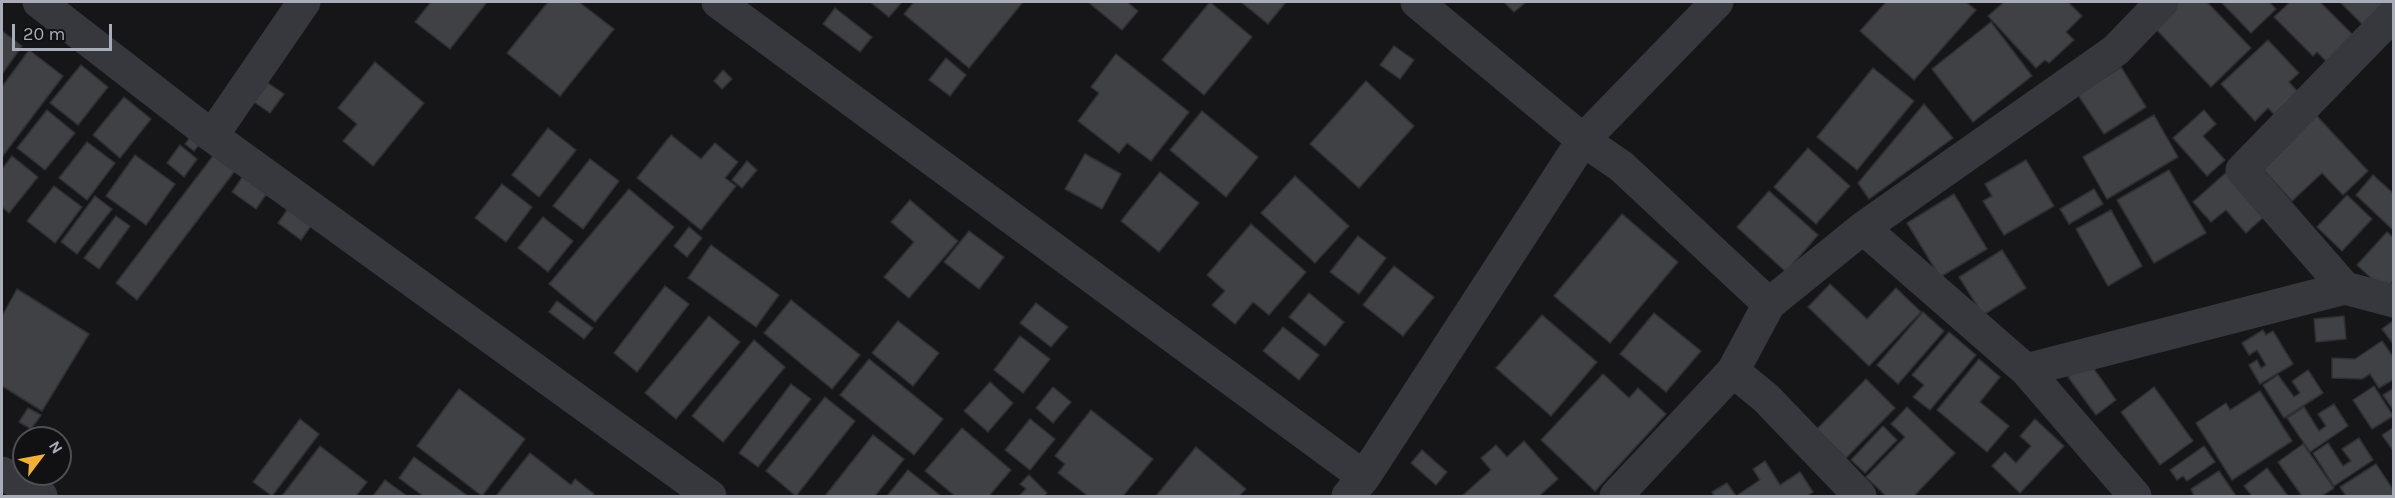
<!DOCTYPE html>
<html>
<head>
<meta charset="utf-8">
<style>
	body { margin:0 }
	#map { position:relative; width:2395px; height:498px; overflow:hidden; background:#161618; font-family:Karla,sans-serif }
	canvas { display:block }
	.frame { position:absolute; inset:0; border:3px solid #a8adb8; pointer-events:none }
	.north { position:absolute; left:12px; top:426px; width:60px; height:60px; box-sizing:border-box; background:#111113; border:2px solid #4d4f55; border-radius:50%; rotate:58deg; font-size:16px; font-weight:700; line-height:24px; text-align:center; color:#a8adb8 }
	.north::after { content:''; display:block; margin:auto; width:21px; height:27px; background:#f2b134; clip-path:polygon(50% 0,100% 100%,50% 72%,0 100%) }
	.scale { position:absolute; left:12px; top:24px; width:100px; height:27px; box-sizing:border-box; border:3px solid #a8adb8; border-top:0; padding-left:8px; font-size:18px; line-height:21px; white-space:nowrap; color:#a8adb8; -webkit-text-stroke:4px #111113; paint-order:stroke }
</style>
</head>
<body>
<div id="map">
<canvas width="2395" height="498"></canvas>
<div class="frame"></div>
<div class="north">N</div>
<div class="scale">20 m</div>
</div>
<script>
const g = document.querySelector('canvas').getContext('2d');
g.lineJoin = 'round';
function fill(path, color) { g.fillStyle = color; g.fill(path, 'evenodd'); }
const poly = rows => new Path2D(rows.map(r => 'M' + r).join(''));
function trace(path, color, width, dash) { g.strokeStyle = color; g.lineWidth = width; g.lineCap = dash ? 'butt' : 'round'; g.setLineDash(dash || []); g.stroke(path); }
const building = poly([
	[431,2,487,2,450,49,415,22,431,2],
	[548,2,579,2,614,29,560,96,507,53,548,2],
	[870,2,902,2,889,17,870,2],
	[914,2,1023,2,969,68,904,14,914,2],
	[1088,2,1127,2,1138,11,1122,30,1088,2],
	[1210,2,1252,37,1204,95,1162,60,1210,2],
	[1241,2,1286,2,1268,24,1241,2],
	[1504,2,1526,2,1514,12,1504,2],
	[1886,2,1966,2,1976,10,1914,80,1860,31,1886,2],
	[2004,2,2068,2,2082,16,2066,32,2074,40,2049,63,2045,60,2036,68,1988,16,2004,2],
	[2175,2,2207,2,2251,48,2211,87,2151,24,2175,2],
	[2221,2,2269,2,2276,9,2251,33,2221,2],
	[2290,2,2320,2,2355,37,2328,63,2317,52,2313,56,2274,17,2290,2],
	[2340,2,2394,2,2368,30,2340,2],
	[835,8,872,37,860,52,823,24,835,8],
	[1991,22,2032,76,1973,122,1932,69,1991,22],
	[2,31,22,46,2,74,2,31],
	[2268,40,2299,73,2289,82,2298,92,2274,114,2268,108,2255,121,2221,84,2268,40],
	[1394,46,1414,60,1400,79,1380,65,1394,46],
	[29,50,63,76,2,157,2,87,29,50],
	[1116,54,1189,112,1151,161,1127,143,1119,153,1078,121,1099,93,1091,87,1116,54],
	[946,58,966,75,950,96,929,80,946,58],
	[375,62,424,103,373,166,343,141,357,124,338,108,375,62],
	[81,65,108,87,78,125,50,103,81,65],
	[2121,67,2146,107,2104,134,2078,95,2121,67],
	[1873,68,1914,101,1857,170,1817,137,1873,68],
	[723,70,732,79,722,89,714,81,723,70],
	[1366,81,1414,126,1359,188,1310,144,1366,81],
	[268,83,284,94,270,113,254,102,268,83],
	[124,97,151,119,120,158,93,135,124,97],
	[1924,104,1953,138,1869,199,1858,183,1924,104],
	[47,110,75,133,45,170,17,148,47,110],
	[2204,110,2216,124,2203,136,2225,160,2207,176,2173,138,2204,110],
	[1202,111,1258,157,1226,197,1170,150,1202,111],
	[2315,114,2368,171,2343,195,2322,173,2292,201,2260,166,2315,114],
	[2154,115,2178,157,2107,199,2083,157,2154,115],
	[548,128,576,150,539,197,512,175,548,128],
	[197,129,206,136,194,151,185,144,197,129],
	[671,135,701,159,715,143,738,162,725,178,736,186,701,230,637,178,671,135],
	[87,142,115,163,87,200,59,178,87,142],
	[180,145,197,159,184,177,167,163,180,145],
	[1808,148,1850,186,1816,224,1774,187,1808,148],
	[216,152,237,168,137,300,116,283,216,152],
	[1085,154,1121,174,1102,209,1065,189,1085,154],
	[135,155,175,184,146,225,106,196,135,155],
	[12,156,38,177,9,213,2,207,2,169,12,156],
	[590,159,619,181,583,229,553,206,590,159],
	[2026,160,2054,206,2004,235,1983,201,1992,196,1985,184,2026,160],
	[747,161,757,170,742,188,732,180,747,161],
	[248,169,272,186,256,209,232,192,248,169],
	[2169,170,2206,233,2154,263,2117,200,2169,170],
	[2229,170,2268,213,2246,233,2226,210,2211,222,2193,202,2229,170],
	[1160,172,1199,203,1159,252,1121,221,1160,172],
	[2373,175,2394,194,2394,231,2356,195,2373,175],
	[1295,176,1349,226,1315,263,1261,213,1295,176],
	[502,184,532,207,506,242,475,218,502,184],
	[54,186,82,207,55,243,27,221,54,186],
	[629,189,674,227,595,322,549,284,629,189],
	[2094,189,2103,204,2069,224,2060,209,2094,189],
	[1769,191,1818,235,1786,272,1737,227,1769,191],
	[1954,194,1987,249,1940,277,1907,223,1954,194],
	[2347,195,2372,219,2342,251,2317,227,2347,195],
	[95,196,112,209,77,254,61,242,95,196],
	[910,200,958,241,909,298,884,277,914,242,891,222,910,200],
	[292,203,315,220,301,240,278,223,292,203],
	[2111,210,2142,266,2108,286,2076,229,2111,210],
	[1622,214,1678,262,1610,343,1554,296,1622,214],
	[116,216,130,226,99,269,84,258,116,216],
	[543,217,573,241,548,272,518,248,543,217],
	[1251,224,1306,272,1269,315,1253,302,1235,324,1212,305,1225,291,1207,275,1251,224],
	[689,227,702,238,687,257,674,246,689,227],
	[969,231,1004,257,979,289,944,262,969,231],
	[2387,232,2394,238,2394,280,2384,290,2357,265,2387,232],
	[1358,236,1386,258,1359,294,1330,272,1358,236],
	[711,245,779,295,756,327,688,278,711,245],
	[2002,250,2026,288,1983,315,1959,277,2002,250],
	[1394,266,1434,297,1403,336,1363,305,1394,266],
	[1830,284,1867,319,1896,288,1921,312,1869,366,1808,307,1830,284],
	[665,286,689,304,637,372,614,353,665,286],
	[17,289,89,334,42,411,2,386,2,316,17,289],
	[1309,293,1344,322,1325,346,1289,317,1309,293],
	[791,300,860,355,832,389,764,333,791,300],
	[557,301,593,328,584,339,549,312,557,301],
	[1036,303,1068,327,1051,347,1020,323,1036,303],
	[1923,312,1944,331,1898,384,1877,365,1923,312],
	[1654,313,1701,351,1666,392,1620,354,1654,313],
	[1542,315,1597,362,1551,416,1496,368,1542,315],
	[709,316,740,342,676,419,645,393,709,316],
	[2344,316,2346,339,2316,342,2314,319,2344,316],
	[2394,320,2394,345,2382,329,2394,320],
	[898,321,939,353,913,386,872,353,898,321],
	[1283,327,1319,355,1299,380,1263,351,1283,327],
	[2263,330,2266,335,2273,331,2293,364,2260,384,2249,365,2257,360,2261,368,2266,365,2257,350,2249,355,2242,343,2263,330],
	[1949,332,1976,355,1930,410,1913,397,1924,385,1912,375,1949,332],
	[1020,336,1050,359,1023,393,994,370,1020,336],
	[754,340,785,367,723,442,692,416,754,340],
	[2382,341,2394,358,2394,379,2379,388,2370,374,2362,379,2332,378,2332,358,2355,359,2382,341],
	[869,359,943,419,914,455,840,395,869,359],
	[1979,359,2000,377,1980,402,2009,426,1987,452,1937,410,1979,359],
	[2089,362,2116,400,2096,415,2068,377,2089,362],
	[2308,370,2323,393,2284,418,2263,385,2278,375,2294,397,2300,393,2292,381,2308,370],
	[1603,374,1629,398,1638,388,1666,414,1595,491,1541,440,1603,374],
	[1866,379,1895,408,1846,458,1817,429,1866,379],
	[990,382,1013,403,988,432,964,411,990,382],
	[791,384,811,399,758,467,739,453,791,384],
	[2374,386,2393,416,2372,429,2353,400,2374,386],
	[1053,387,1071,402,1053,423,1036,408,1053,387],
	[2154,387,2193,441,2160,465,2121,412,2154,387],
	[2394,388,2394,411,2383,395,2394,388],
	[459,389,525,439,482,496,417,446,459,389],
	[2260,391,2292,441,2232,480,2196,423,2226,403,2230,410,2260,391],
	[825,397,855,421,796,496,766,471,825,397],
	[2334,404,2348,426,2310,452,2287,418,2304,407,2319,431,2326,426,2318,414,2334,404],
	[1907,407,1955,453,1914,496,1886,496,1866,477,1905,437,1891,424,1907,407],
	[28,408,41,415,31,429,19,422,28,408],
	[1091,410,1153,459,1123,496,1088,496,1058,473,1065,464,1055,456,1091,410],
	[300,419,319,434,272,496,253,482,300,419],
	[1030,419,1055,439,1030,470,1005,450,1030,419],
	[2035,419,2064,446,2020,493,1992,466,2005,452,2016,463,2031,446,2020,436,2035,419],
	[1883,426,1897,440,1865,473,1851,460,1883,426],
	[2394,427,2394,452,2382,435,2394,427],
	[962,428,1011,470,989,496,955,496,925,471,962,428],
	[873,435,904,459,875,496,825,496,873,435],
	[2359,438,2373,460,2334,486,2313,453,2328,443,2343,466,2351,461,2342,449,2359,438],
	[1524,441,1558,479,1539,496,1462,496,1491,470,1481,458,1496,445,1507,457,1524,441],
	[2303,444,2334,488,2322,496,2302,496,2278,462,2303,444],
	[320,446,367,482,356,496,282,496,320,446],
	[2204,446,2215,462,2187,481,2183,476,2177,480,2170,470,2204,446],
	[1196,447,1246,489,1239,496,1156,496,1196,447],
	[1422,450,1447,472,1436,485,1411,463,1422,450],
	[530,453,571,485,575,479,594,494,592,496,496,496,530,453],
	[414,457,468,496,423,496,399,478,414,457],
	[1765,461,1780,485,1800,472,1813,492,1807,496,1714,496,1712,492,1727,483,1736,496,1760,480,1753,469,1765,461],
	[2376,464,2394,491,2394,496,2346,496,2340,487,2376,464],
	[2267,468,2288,496,2252,496,2244,486,2267,468],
	[908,470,941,496,887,496,908,470],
	[2219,471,2236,496,2194,496,2191,489,2219,471],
	[1029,475,1047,493,1044,496,1019,496,1026,489,1020,484,1029,475],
	[385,480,407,496,373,496,385,480]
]);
fill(building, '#404145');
trace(building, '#303034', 1.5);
trace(poly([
	[39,2,212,136,710,496],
	[718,2,1364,477],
	[1417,2,1583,140,1621,166,1769,304,1733,371,1766,398,1860,496],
	[212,136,304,2],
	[1863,228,2026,370,2135,496],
	[2345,288,2242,170,2394,14],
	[1769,304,1863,228,2116,50,2162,2],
	[2026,370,2345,288,2394,301],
	[2,473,41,496],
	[1348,496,1364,477,1583,140,1717,2],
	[1616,496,1733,371]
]), '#37383d', 33);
</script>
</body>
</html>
